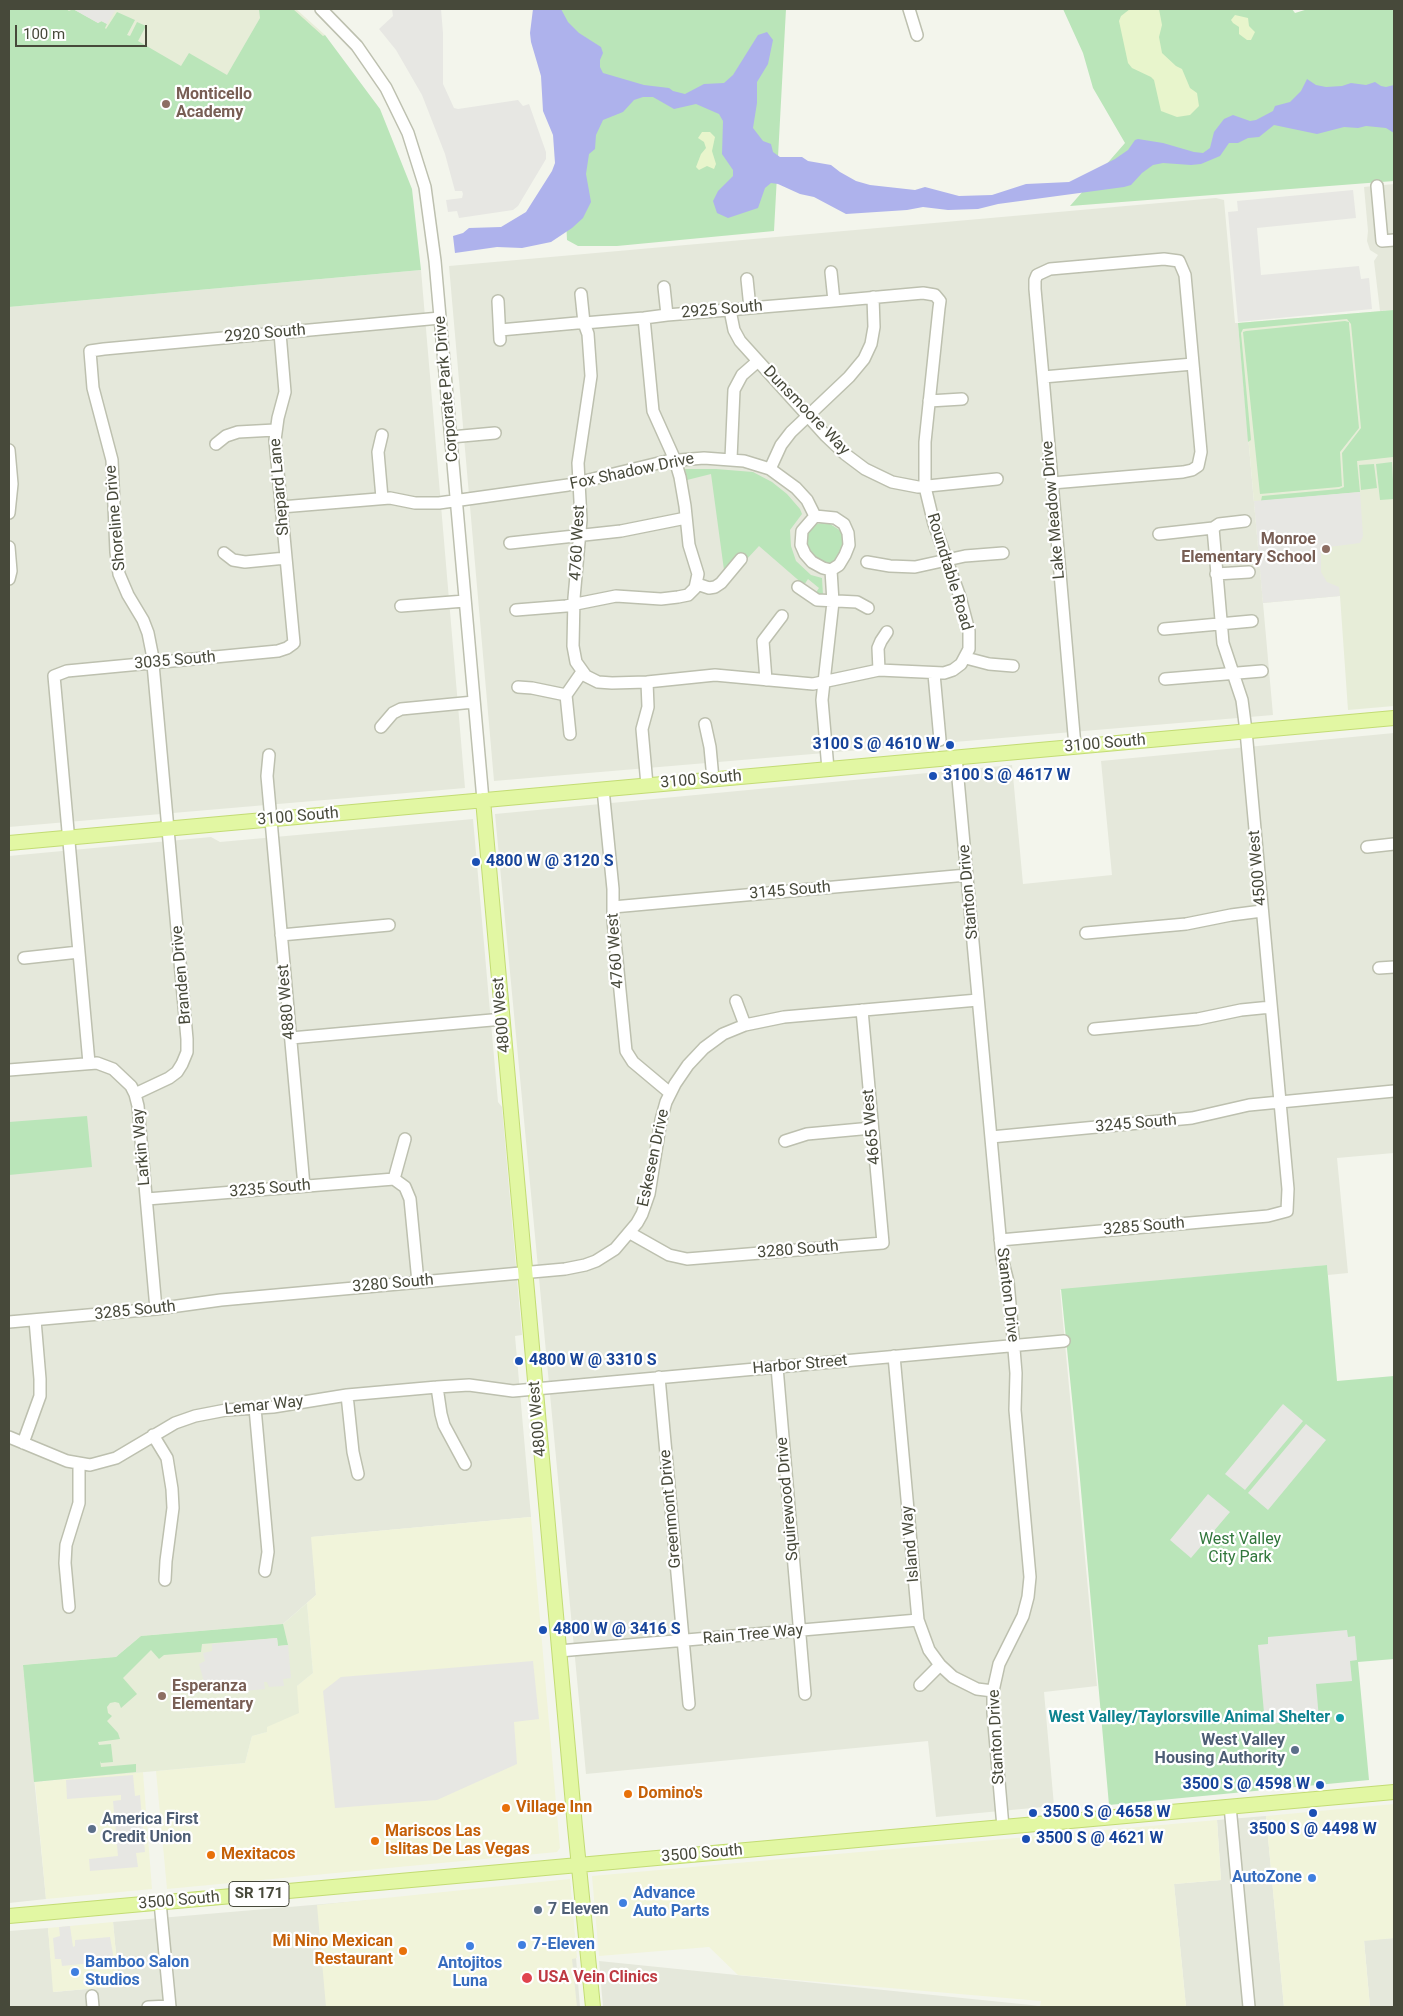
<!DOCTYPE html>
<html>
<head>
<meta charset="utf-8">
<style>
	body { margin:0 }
	#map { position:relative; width:1403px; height:2016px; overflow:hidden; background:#f3f5ec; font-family:Roboto,sans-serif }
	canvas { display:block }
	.frame { position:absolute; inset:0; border:10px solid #47493a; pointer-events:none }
	.scale { position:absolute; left:15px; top:25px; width:132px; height:22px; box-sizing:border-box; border:2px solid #47493a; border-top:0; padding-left:6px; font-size:15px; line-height:18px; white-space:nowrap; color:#47493a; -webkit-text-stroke:4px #fff; paint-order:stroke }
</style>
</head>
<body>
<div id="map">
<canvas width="1403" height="2016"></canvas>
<div class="frame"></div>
<div class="scale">100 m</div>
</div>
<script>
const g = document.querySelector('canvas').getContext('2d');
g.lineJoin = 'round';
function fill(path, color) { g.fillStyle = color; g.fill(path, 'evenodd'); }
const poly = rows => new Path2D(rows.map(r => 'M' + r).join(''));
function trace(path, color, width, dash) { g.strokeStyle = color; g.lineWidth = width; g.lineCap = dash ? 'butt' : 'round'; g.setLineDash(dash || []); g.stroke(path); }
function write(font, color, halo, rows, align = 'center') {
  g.font = font + ' Roboto,sans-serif'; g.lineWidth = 4.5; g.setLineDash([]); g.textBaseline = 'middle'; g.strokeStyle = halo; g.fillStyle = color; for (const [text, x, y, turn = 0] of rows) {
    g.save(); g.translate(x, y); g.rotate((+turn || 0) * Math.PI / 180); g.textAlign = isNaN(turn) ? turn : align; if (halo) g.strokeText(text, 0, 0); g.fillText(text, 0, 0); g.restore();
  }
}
fill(poly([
	[1394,184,1394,310,1380,311,1374,261,1378,255,1370,250,1367,241,1368,231,1364,187],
	[1216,198,1224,200,1235,323,1238,323,1273,715,494,781,449,266],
	[421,270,465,788,9,827,9,307],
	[1394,733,1394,1153,1337,1158,1348,1273,1328,1275,1327,1265,1060,1290,1097,1686,1044,1692,1054,1806,936,1817,928,1741,586,1774,495,814,1012,765,1023,884,1112,875,1101,761],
	[473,819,498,1102,502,1107,522,1335,515,1336,531,1517,312,1537,316,1595,283,1624,141,1636,116,1657,23,1665,46,1899,9,1903,9,856,211,837,220,842],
	[1266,1816,1284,2007,1186,2007,1174,1884,1221,1880,1217,1820],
	[570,1883,580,2007,9,2007,9,1931,48,1928,54,1992,119,1986,113,1922],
	[1394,1938,1394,2007,1370,2007,1364,1940],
	[599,1961,1031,2005,1045,2007,603,2007]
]), '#e5e8db');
fill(poly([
	[531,1517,560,1848,557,1852,167,1889,156,1771,245,1763,252,1736,267,1732,266,1727,297,1686,313,1673,307,1603,316,1595,311,1537],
	[143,1772,152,1889,46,1899,35,1782],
	[1394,1804,1394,1938,1364,1941,1370,2007,1284,2007,1266,1816],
	[1217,1820,1221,1880,1174,1884,1186,2007,1045,2007,1040,2006,1041,2001,738,1975,709,1947,599,1956,592,1876],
	[570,1879,577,1958,572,1959,577,2007,326,2007,317,1905],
	[113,1922,119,1986,53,1992,48,1928]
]), '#f1f4da');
fill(poly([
	[50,9,296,9,325,35,218,130],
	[1394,310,1394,706,1348,710,1340,596,1263,603,1238,323],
	[307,1603,313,1673,297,1686,299,1713,267,1727,267,1732,252,1736,245,1763,34,1782,23,1665,116,1657,141,1636,283,1624]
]), '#e7edd8');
fill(poly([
	[9,9,66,9,69,11,73,9,98,23,102,21,107,24,105,28,106,29,117,12,135,20,127,35,130,36,137,22,146,26,138,41,181,66,189,53,227,75,260,18,259,9,293,9,323,36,325,35,380,109,412,189,421,270,9,307],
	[556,9,786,9,774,231,617,246,578,246,567,240],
	[1063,9,1292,9,1295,13,1308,9,1394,9,1394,181,1070,206,1125,143,1093,88,1083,53],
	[1394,310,1394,464,1393,457,1357,461,1360,492,1261,501,1262,496,1339,489,1344,487,1342,453,1361,428,1351,324,1347,319,1243,329,1241,333,1251,440,1248,442,1238,323],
	[1345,321,1349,322,1349,324,1359,428,1340,452,1342,486,1339,487,1260,494,1243,332,1246,331],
	[1392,462,1394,499,1380,500,1376,464],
	[1374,464,1377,488,1361,490,1359,465],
	[685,469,716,469,753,472,772,482,787,494,800,509,802,514,790,530,791,546,796,561,811,575,822,578,823,595,815,594,819,588,808,579,804,585,759,546,746,560,738,554,724,570,711,474,687,480],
	[827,522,841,531,843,540,839,557,835,562,829,564,822,563,807,548,806,538,809,530,817,524],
	[87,1116,92,1167,9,1175,9,1122],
	[1327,1265,1337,1381,1394,1376,1394,1659,1358,1662,1369,1780,1109,1805,1079,1468,1061,1289],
	[283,1624,288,1645,278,1646,277,1638,202,1644,201,1652,164,1655,159,1659,151,1650,123,1678,137,1694,121,1708,119,1703,115,1702,110,1703,107,1707,108,1713,112,1716,107,1721,118,1733,120,1739,98,1742,99,1745,111,1744,113,1762,101,1763,100,1761,101,1767,136,1764,136,1772,34,1782,23,1665,116,1657,141,1636]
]), '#bae5b9');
fill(poly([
	[1130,9,1159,9,1162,25,1159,37,1162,53,1176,66,1182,69,1190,88,1197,93,1199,106,1190,115,1177,117,1161,111,1154,80,1151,77,1132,68,1128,63,1119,21,1121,16],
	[1235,15,1248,18,1249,26,1255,32,1251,40,1247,40,1239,34,1239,27,1233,23,1231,20],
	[702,132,710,132,715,137,712,151,716,164,714,169,707,166,699,170,696,167,701,154,706,148,704,142,698,138]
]), '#e8f5cc');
fill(poly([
	[73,9,116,9,107,24,101,21,98,23],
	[392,9,441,9,443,33,443,84,454,108,458,109,518,100,523,106,529,104,546,152,546,159,518,206,513,210,459,218,457,211,448,212,446,200,462,198,463,194,462,191,455,191,445,154,422,95,396,50,379,29,393,16],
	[1353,190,1356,218,1257,228,1261,275,1359,266,1361,279,1369,278,1372,309,1238,322,1228,212,1238,211,1237,201],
	[1360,492,1363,536,1360,543,1321,548,1321,572,1327,582,1339,587,1340,596,1263,603,1254,501],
	[1283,1404,1303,1421,1245,1490,1225,1474],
	[1306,1424,1326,1440,1268,1510,1248,1493],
	[1208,1494,1230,1512,1191,1558,1170,1540],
	[1347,1630,1348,1637,1355,1636,1357,1660,1350,1661,1352,1681,1316,1684,1319,1719,1265,1724,1258,1645,1268,1644,1268,1637],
	[277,1638,278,1646,288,1645,291,1678,283,1679,284,1686,269,1687,267,1682,264,1682,265,1689,213,1694,213,1687,206,1689,199,1664,205,1661,203,1653,212,1651,212,1644],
	[533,1661,539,1719,514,1722,517,1764,437,1800,335,1808,323,1691,341,1677],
	[133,1775,135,1796,140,1795,145,1852,136,1853,138,1867,90,1871,89,1859,118,1856,113,1801,121,1800,121,1795,67,1799,66,1780],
	[70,1926,73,1947,75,1946,75,1940,110,1937,113,1954,112,1961,62,1966,61,1959,55,1959,53,1938,60,1936,59,1927]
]), '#e7e7e3');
fill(poly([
	[533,9,561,9,568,22,579,33,601,47,603,53,600,60,600,67,603,73,644,85,669,88,673,91,685,94,704,84,724,83,733,75,758,35,767,32,773,40,768,64,757,82,757,103,753,128,763,141,771,144,773,152,780,157,802,157,808,161,831,165,840,172,856,181,870,185,915,190,925,187,959,196,992,195,1026,184,1069,182,1115,159,1128,150,1135,140,1138,139,1163,143,1194,152,1203,153,1210,148,1214,132,1224,119,1233,115,1250,121,1256,120,1273,111,1275,106,1290,102,1301,91,1307,79,1316,85,1326,87,1342,86,1351,83,1366,85,1375,82,1381,86,1386,87,1394,85,1394,133,1386,128,1366,126,1358,128,1344,127,1317,134,1274,125,1259,137,1248,138,1238,143,1229,143,1220,156,1201,164,1191,165,1163,163,1153,165,1142,173,1131,185,1124,187,998,204,978,209,948,210,923,207,907,210,846,214,814,197,800,194,778,184,771,183,765,188,758,208,728,218,717,213,713,201,718,191,733,176,733,170,722,154,723,121,719,114,696,104,674,109,653,97,643,97,634,100,623,112,603,120,596,135,595,149,589,154,586,174,591,202,583,218,572,228,551,242,522,248,497,247,455,253,453,236,463,233,469,228,501,227,526,212,552,171,555,163,553,135,543,111,541,76,531,42,530,33]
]), '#aeb2ec');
const minor = poly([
	[321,9,357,46,386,88,408,133,425,187,435,261,483,800],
	[909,9,917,35],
	[1377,186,1382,241,1394,240],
	[831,272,834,301],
	[747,279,750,308],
	[664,287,667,315],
	[498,301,500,340],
	[730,310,734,330,740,341,826,436,845,454,865,469,892,482,918,487,997,479],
	[500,330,577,323,584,323,644,318,667,315,740,309,750,308,834,301,923,293,935,295,940,301,939,308,925,442,925,487,934,524,960,597,969,631,969,649,961,664,953,670,944,673,879,670,813,684,715,675,647,682,612,683,598,682,586,676,576,662,573,646,574,598,581,520,578,463,591,376,588,334,584,323,581,294],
	[1043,377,1193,364],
	[929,401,962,399],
	[451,437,495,433],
	[216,444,226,436,238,432,275,430],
	[9,450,12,484,9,513],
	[731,459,734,390,742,375,758,361],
	[770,469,781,445,791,432,849,377,864,359,871,344,874,327,873,297],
	[1052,483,1183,472,1192,470,1198,466,1201,452,1185,275,1179,261,1164,259,1050,269,1037,275,1035,280,1035,289,1043,377,1075,746],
	[382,498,378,452,382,435],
	[281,507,390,498,415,503,439,503,568,485,667,461,704,458,744,461,770,469,796,488,807,500,815,516],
	[815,516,835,518,844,524,848,533,849,545,845,555,839,565,831,570,823,568,812,562,805,554,801,545,802,531,815,516],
	[1159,534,1213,528,1219,524,1245,521],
	[510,543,621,531,686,518],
	[9,547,11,571,9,579],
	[224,553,233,560,245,562,286,558],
	[867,562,890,566,915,567,965,556,1003,553],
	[1216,574,1249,572],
	[697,584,709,588,715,587,721,583,741,559],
	[798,587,817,600,857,602,868,608],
	[401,606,465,601],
	[516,610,566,606,616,596,661,599,678,597,688,595,695,588,698,574,689,545,685,506,680,477,675,460,653,411,644,318],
	[1164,629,1252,621],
	[966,658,989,664,1013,666],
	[879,670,878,648,881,641,887,632],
	[934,674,940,740],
	[1165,679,1262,671],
	[766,680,763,641,782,616],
	[647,682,648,707,642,729,647,785],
	[518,687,532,688,566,695],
	[705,724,710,747,713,779],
	[381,727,393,713,401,709,474,702],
	[570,734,566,695,582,672],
	[269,755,267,776,304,1186],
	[956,757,1002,1258,1008,1282,1013,1337,1016,1373,1015,1410,1030,1577,1028,1597,1023,1616,999,1664,993,1691,993,1713,1003,1827],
	[828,769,822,700,833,602,831,570],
	[603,789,613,889,613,920,626,1051,633,1062,670,1093],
	[1367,847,1394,844],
	[613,907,967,875],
	[1086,933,1186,924,1231,915,1262,911],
	[281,935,389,925],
	[24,958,79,952],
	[1379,968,1394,967],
	[736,1001,745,1025],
	[1094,1029,1198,1019,1241,1010,1271,1007],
	[291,1038,503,1019],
	[89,1063,54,676,67,671,278,651,287,648,294,643,275,440,278,418,285,392,280,333],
	[9,1070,97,1063,113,1069,131,1086,135,1094,138,1106,156,1309],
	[135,1094,169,1078,177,1072,182,1064,187,1052,187,1039,152,653,148,633,143,620,128,595,119,574,116,552,112,460,93,388,90,351,104,349,440,318],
	[991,1137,1192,1118,1249,1105,1394,1091],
	[405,1139,394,1179,405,1187,410,1199,418,1282],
	[785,1141,807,1134,872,1128],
	[147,1199,394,1179],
	[630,1233,669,1255,687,1259,883,1243,862,1010],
	[1000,1240,1268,1216,1287,1211,1288,1189,1246,731,1242,700,1223,643,1213,528],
	[9,1322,156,1309,221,1300,565,1269,585,1265,596,1261,615,1249,637,1223,642,1214,649,1194,661,1120,666,1102,675,1084,688,1065,704,1048,723,1034,745,1025,784,1017,978,1000],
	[894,1356,918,1620,929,1650,940,1665,953,1677,977,1689,993,1691],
	[777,1367,805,1694],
	[659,1377,689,1704],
	[437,1387,441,1414,444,1425,465,1464],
	[347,1395,353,1452,358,1474],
	[255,1408,268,1552,265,1571],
	[153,1435,167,1458,172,1489,173,1508,166,1561,165,1580],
	[9,1437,67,1461,90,1465,116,1458,175,1423,195,1416,226,1410,273,1407,347,1395,437,1387,469,1385,513,1391,1064,1341],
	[23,1443,40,1396,40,1379,35,1320],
	[69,1607,65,1563,66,1545,79,1503,79,1464],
	[559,1651,918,1620],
	[920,1685,940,1665],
	[1230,1806,1249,2007],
	[160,1902,170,2007],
	[92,1996,93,2007],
	[148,2007,170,2006]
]);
const major = poly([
	[483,800,575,1827,593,2007],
	[9,843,1394,718],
	[9,1916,1394,1792]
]);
trace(minor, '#bdc0af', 14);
trace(major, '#c3dc74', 16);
trace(minor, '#fff', 11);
trace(major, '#e2f7a3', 14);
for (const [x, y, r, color] of [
	[166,104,5,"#8d6e63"],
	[1326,549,5,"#8d6e63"],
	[950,745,5,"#1a4fb4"],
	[933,776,5,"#1a4fb4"],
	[476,862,5,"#1a4fb4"],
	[519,1361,5,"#1a4fb4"],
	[543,1630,5,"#1a4fb4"],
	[162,1696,5,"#8d6e63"],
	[1340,1718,5,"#0f9aa8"],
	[1295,1750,5,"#5c6f8a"],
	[1320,1785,5,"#1a4fb4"],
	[628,1794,5,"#e8710a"],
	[506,1808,5,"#e8710a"],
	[1033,1813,5,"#1a4fb4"],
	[1313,1813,5,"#1a4fb4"],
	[92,1829,5,"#5c6f8a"],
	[1026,1839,5,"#1a4fb4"],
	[375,1841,5,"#e8710a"],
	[211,1855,5,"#e8710a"],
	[1312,1878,5,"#3f7fe0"],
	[623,1903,5,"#3f7fe0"],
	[538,1910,5,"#5c6f8a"],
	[522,1945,5,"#3f7fe0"],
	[470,1946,5,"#3f7fe0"],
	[403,1951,5,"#e8710a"],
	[75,1972,5,"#3f7fe0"],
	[527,1978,6,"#e0444e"]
]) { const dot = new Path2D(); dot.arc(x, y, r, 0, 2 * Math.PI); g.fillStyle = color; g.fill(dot); trace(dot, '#fff', 2); }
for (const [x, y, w] of [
	[259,1894,60]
]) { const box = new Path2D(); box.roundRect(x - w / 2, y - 12.5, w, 25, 4); g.fillStyle = '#fff'; g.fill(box); trace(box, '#47493a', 1); }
write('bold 15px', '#47493a', null, [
	["SR 171",259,1894]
]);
write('bold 16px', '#785e54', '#fff', [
	["Monticello",176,95],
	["Academy",176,113],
	["Monroe",1316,540,"right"],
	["Elementary School",1316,558,"right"],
	["Esperanza",172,1687],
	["Elementary",172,1705]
], 'left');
write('16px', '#47493a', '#fff', [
	["2925 South",722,310,-5],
	["2920 South",265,334,-5],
	["Corporate Park Drive",447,389,-95],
	["Dunsmoore Way",806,411,46],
	["Fox Shadow Drive",632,472,-12],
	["Shepard Lane",280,487,-95],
	["Lake Meadow Drive",1054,510,-95],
	["Shoreline Drive",116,518,-95],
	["4760 West",578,543,-87],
	["Roundtable Road",949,572,73],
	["3035 South",175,661,-5],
	["3100 South",1105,744,-5],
	["3100 South",701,780,-5],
	["3100 South",298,817,-5],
	["4500 West",1258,868,-95],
	["3145 South",790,891,-5],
	["Stanton Drive",969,892,-95],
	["4760 West",616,951,-94],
	["Branden Drive",182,975,-95],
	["4880 West",287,1002,-95],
	["4800 West",502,1015,-95],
	["3245 South",1136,1124,-5],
	["4665 West",872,1127,-95],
	["Larkin Way",142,1147,-95],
	["Eskesen Drive",654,1158,-78],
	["3235 South",270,1189,-5],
	["3285 South",1144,1227,-5],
	["3280 South",798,1250,-5],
	["3280 South",393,1284,-5],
	["Stanton Drive",1007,1295,83],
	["3285 South",135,1311,-6],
	["Harbor Street",800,1365,-5],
	["Lemar Way",264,1406,-6],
	["4800 West",538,1419,-95],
	["Squirewood Drive",788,1499,-95],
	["Greenmont Drive",671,1509,-95],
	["Island Way",911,1544,-95],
	["Rain Tree Way",753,1635,-5],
	["Stanton Drive",997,1737,-93],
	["3500 South",702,1854,-5],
	["3500 South",179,1901,-5]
]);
write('bold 16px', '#164399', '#fff', [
	["3100 S @ 4610 W",940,745,"right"],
	["3100 S @ 4617 W",943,776],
	["4800 W @ 3120 S",486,862],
	["4800 W @ 3310 S",529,1361],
	["4800 W @ 3416 S",553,1630],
	["3500 S @ 4598 W",1310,1785,"right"],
	["3500 S @ 4658 W",1043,1813],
	["3500 S @ 4498 W",1313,1830,"center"],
	["3500 S @ 4621 W",1036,1839]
], 'left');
write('16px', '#31773c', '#fff', [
	["West Valley",1240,1540],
	["City Park",1240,1558]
]);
write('bold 16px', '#0d838f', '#fff', [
	["West Valley/Taylorsville Animal Shelter",1330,1718]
], 'right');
write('bold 16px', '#4e5e75', '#fff', [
	["West Valley",1285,1741,"right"],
	["Housing Authority",1285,1759,"right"],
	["America First",102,1820],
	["Credit Union",102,1838],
	["7 Eleven",548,1910]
], 'left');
write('bold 16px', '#c56008', '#fff', [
	["Domino's",638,1794],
	["Village Inn",516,1808],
	["Mariscos Las",385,1832],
	["Islitas De Las Vegas",385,1850],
	["Mexitacos",221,1855],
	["Mi Nino Mexican",393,1942,"right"],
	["Restaurant",393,1960,"right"]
], 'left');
write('bold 16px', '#366cbe', '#fff', [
	["AutoZone",1302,1878,"right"],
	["Advance",633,1894],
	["Auto Parts",633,1912],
	["7-Eleven",532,1945],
	["Bamboo Salon",85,1963],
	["Studios",85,1981],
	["Antojitos",470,1964,"center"],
	["Luna",470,1982,"center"]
], 'left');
write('bold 16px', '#be3a42', '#fff', [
	["USA Vein Clinics",538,1978]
], 'left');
</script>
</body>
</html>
